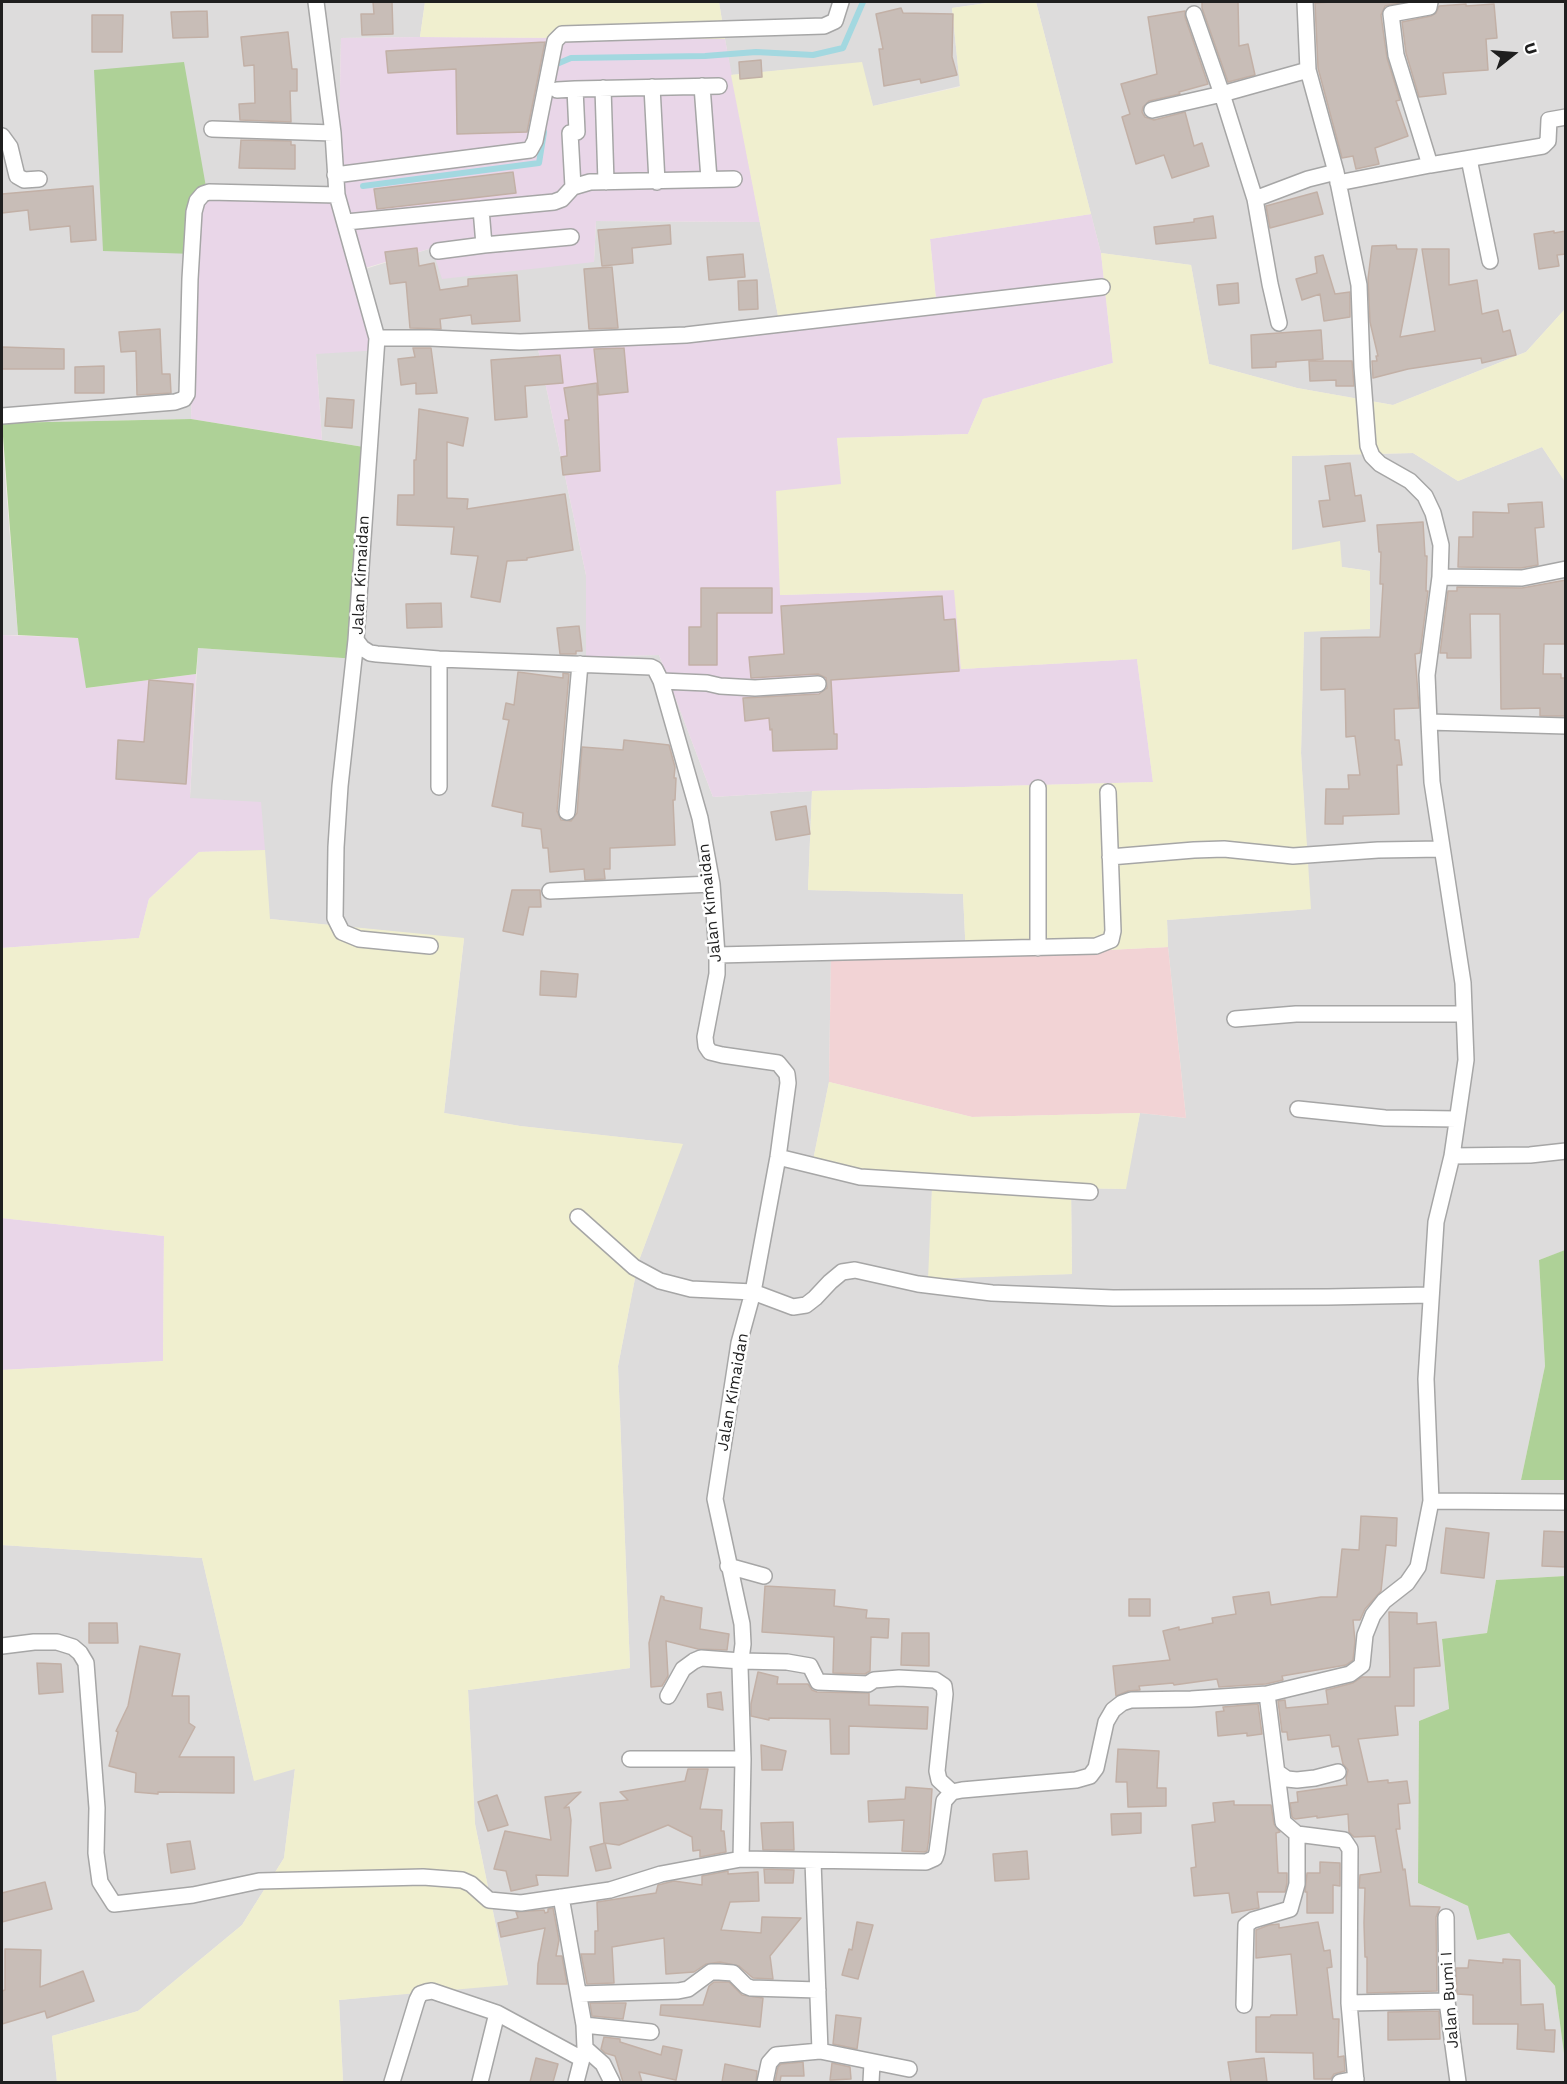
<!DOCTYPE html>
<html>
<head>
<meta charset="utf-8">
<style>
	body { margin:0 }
	#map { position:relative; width:1567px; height:2084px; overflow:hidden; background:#f0ebe4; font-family:"Work Sans",sans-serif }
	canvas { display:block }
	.frame { position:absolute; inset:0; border:3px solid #1f1f1f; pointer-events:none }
	.north { position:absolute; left:1483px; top:24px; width:60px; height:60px; -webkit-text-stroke:4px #fff; paint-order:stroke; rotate:73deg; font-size:16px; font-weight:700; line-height:24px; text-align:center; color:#1f1f1f }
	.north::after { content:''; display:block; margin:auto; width:21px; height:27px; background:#1f1f1f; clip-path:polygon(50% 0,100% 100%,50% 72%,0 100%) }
</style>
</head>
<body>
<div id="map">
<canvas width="1567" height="2084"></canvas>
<div class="frame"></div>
<div class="north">U</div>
</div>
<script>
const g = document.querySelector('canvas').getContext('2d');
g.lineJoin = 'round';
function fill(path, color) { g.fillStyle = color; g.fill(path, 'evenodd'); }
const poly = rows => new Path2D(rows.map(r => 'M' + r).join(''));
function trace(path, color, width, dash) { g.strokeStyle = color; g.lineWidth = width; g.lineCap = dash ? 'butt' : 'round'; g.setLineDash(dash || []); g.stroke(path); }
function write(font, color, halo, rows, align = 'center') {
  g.font = font + ' "Work Sans",sans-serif'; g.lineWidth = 5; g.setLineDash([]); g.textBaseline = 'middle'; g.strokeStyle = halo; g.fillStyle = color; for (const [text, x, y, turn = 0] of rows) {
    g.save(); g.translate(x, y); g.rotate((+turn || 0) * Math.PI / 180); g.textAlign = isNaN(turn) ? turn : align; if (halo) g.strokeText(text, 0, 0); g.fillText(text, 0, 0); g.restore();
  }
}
fill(poly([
	[2,2,425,2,420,37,341,38,338,186,206,187,194,254,191,419,2,423],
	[719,2,994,2,952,8,960,86,873,106,861,63,731,75],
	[1036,2,1565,2,1565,309,1526,352,1393,405,1297,388,1209,364,1191,265,1101,253],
	[596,221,760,222,779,321,537,344,586,575,586,657,659,655,713,797,812,791,808,890,963,894,966,957,831,955,829,1082,811,1170,932,1189,929,1278,1072,1274,1071,1188,1125,1189,1140,1113,1186,1118,1168,947,1167,920,1310,909,1301,753,1304,631,1370,571,1342,567,1292,550,1292,456,1413,453,1458,481,1542,447,1566,482,1566,1250,1539,1260,1545,1366,1521,1480,1565,1480,1565,1576,1496,1580,1487,1633,1442,1640,1449,1710,1419,1721,1418,1883,1468,1906,1509,1933,1555,1986,1565,2061,1565,2081,343,2082,339,2000,508,1984,475,1824,468,1690,630,1668,618,1366,638,1263,682,1144,520,1126,444,1113,464,939,270,919,190,798,198,648,357,659,375,449,322,440,316,354,362,270,432,248,594,262],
	[2,439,18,635,2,635],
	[2,1545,202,1558,254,1780,295,1768,284,1858,242,1925,138,2011,52,2036,57,2082,2,2082]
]), '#dddcdc');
fill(poly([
	[1168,947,1186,1118,1140,1113,972,1117,829,1082,831,954,966,957]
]), '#f2d3d5');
fill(poly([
	[420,37,725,39,760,222,596,221,594,262,442,279,432,248,362,269,381,350,316,354,322,440,191,419,194,254,206,187,338,186,341,38],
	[1091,214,1101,253,1113,363,983,399,968,434,837,438,842,484,781,595,955,590,961,669,1137,659,1153,782,812,791,713,797,659,655,586,657,586,575,537,344,936,299,930,239],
	[2,635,78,638,87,688,196,674,190,798,261,802,265,850,199,852,149,899,139,938,2,948,3,804,2,803],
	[2,1218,164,1236,163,1361,2,1370]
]), '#e9d6e8');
fill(poly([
	[425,2,719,2,725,39,420,37],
	[994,2,1036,2,1091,214,930,239,936,300,779,321,731,75,862,62,873,106,960,87,952,8],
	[1101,253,1191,265,1209,364,1297,388,1393,405,1526,352,1565,309,1565,482,1542,447,1458,481,1413,453,1292,456,1292,550,1340,541,1342,567,1370,571,1370,629,1304,632,1301,753,1311,909,1167,920,1168,947,966,957,963,894,808,890,812,791,1153,782,1137,659,961,669,954,590,780,595,776,491,841,484,837,438,968,434,983,399,1113,363],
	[265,850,270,919,464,938,444,1113,520,1126,683,1144,638,1263,618,1366,630,1668,468,1690,475,1824,508,1985,339,2000,343,2082,57,2082,52,2036,138,2011,242,1925,284,1858,295,1769,254,1781,202,1558,2,1545,2,1370,163,1361,164,1236,2,1218,2,948,139,938,149,899,199,852],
	[829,1082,972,1117,1140,1113,1126,1189,1071,1188,1072,1274,928,1279,932,1189,811,1170]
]), '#f0efcf');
fill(poly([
	[184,62,206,187,194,254,103,251,94,70],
	[191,419,376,449,357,659,198,648,196,674,86,688,78,638,18,635,2,423],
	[1565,1250,1565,1480,1521,1480,1545,1366,1539,1260],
	[1565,1576,1566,1576,1565,2061,1555,1986,1509,1933,1477,1940,1468,1906,1418,1883,1419,1721,1449,1709,1442,1639,1487,1633,1496,1580]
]), '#aed197');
trace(poly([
	[552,66,571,58,705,56,756,52,813,55,843,48,863,2],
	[363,186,539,163,544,132]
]), '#a3d8e0', 6);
const building = poly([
	[373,2,392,2,393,34,362,35,361,14,374,14,373,2],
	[1202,2,1238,2,1239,46,1248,44,1255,75,1228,82,1202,8,1202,2],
	[1331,2,1405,2,1385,6,1381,15,1387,58,1400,100,1396,101,1408,136,1375,148,1379,164,1356,169,1353,156,1342,158,1318,68,1315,3,1331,2],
	[1466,4,1466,6,1494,4,1497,38,1486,39,1488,70,1443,73,1446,94,1419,97,1406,53,1402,22,1431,16,1436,13,1439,6,1466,4],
	[901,8,903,13,953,14,952,57,957,75,921,83,920,79,884,86,879,49,883,49,876,14,901,8],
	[207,11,208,37,173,38,171,12,207,11],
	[1185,11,1185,17,1208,84,1179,92,1180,94,1149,101,1143,107,1142,112,1145,117,1154,120,1185,112,1194,146,1202,143,1209,166,1172,178,1164,155,1136,164,1122,117,1130,114,1121,84,1157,74,1148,17,1185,11],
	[92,15,123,15,122,52,92,52,92,15],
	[288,32,292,69,297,69,297,91,290,91,291,122,240,120,239,104,255,103,254,65,244,66,241,37,288,32],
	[545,42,527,132,457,134,456,69,388,73,386,51,545,42],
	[761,60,762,77,740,79,739,62,761,60],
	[241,140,291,141,291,145,295,145,295,169,239,168,241,140],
	[513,172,516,193,377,209,374,189,513,172],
	[93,186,96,240,71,242,70,226,30,230,28,210,2,213,2,194,93,186],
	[1317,192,1323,214,1270,228,1266,206,1317,192],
	[1213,216,1216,238,1156,244,1154,227,1194,222,1194,219,1213,216],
	[670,225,671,244,632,248,633,263,602,266,598,230,670,225],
	[1554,231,1554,233,1566,231,1566,254,1557,255,1559,266,1539,269,1534,234,1554,231],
	[1396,245,1397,249,1417,249,1400,337,1435,331,1422,249,1449,249,1449,285,1477,280,1482,314,1498,310,1503,332,1510,330,1516,355,1482,363,1481,358,1408,369,1373,378,1372,361,1377,361,1376,356,1378,356,1370,322,1368,279,1372,246,1396,245],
	[417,248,419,266,434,263,440,290,468,286,468,279,517,275,520,321,472,324,471,315,440,319,441,329,410,328,406,282,390,284,385,252,417,248],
	[743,254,745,277,709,280,707,257,743,254],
	[1323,255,1335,294,1350,292,1350,317,1324,321,1320,294,1302,300,1296,279,1317,273,1315,257,1323,255],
	[612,267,618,328,589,329,584,269,612,267],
	[757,280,758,309,739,310,738,281,757,280],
	[1238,283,1239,303,1219,305,1217,285,1238,283],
	[160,329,162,374,170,374,171,393,137,395,136,351,121,352,119,332,160,329],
	[1321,330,1323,359,1276,362,1276,367,1252,368,1251,335,1321,330],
	[2,347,64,349,64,369,2,369,2,347],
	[413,348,431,348,437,393,416,394,416,383,401,385,398,359,415,357,413,348],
	[624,348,628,392,599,395,594,349,624,348],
	[560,355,563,383,525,386,527,417,495,420,491,360,560,355],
	[1309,361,1352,361,1354,386,1336,386,1336,380,1310,381,1309,361],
	[104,366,104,393,75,393,75,367,104,366],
	[597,383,600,471,563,475,561,457,567,456,565,420,569,420,564,388,597,383],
	[327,398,354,400,352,428,325,426,327,398],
	[419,409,468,418,463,446,447,442,447,498,468,499,467,509,565,494,573,550,527,558,527,560,507,561,500,602,471,597,478,556,451,554,454,527,397,525,398,495,414,495,414,460,416,460,419,409],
	[1350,463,1355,496,1361,495,1365,521,1323,527,1319,501,1330,500,1325,466,1350,463],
	[1542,502,1544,527,1535,528,1538,565,1521,568,1458,567,1459,537,1473,537,1473,512,1509,513,1508,504,1542,502],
	[1423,522,1425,556,1427,556,1426,591,1428,591,1420,653,1415,654,1419,708,1394,709,1395,740,1399,740,1402,765,1397,765,1399,814,1343,816,1343,824,1325,824,1326,789,1349,789,1348,775,1360,775,1355,736,1346,737,1345,689,1321,690,1321,638,1380,637,1383,584,1380,584,1381,552,1379,552,1377,525,1423,522],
	[1566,580,1566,644,1544,644,1543,674,1561,674,1561,678,1566,678,1566,716,1540,716,1540,708,1501,709,1500,614,1470,614,1471,658,1447,658,1447,653,1440,653,1448,591,1457,591,1457,587,1522,588,1566,580],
	[701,588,772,588,772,613,717,613,717,665,689,665,689,627,701,627,701,588],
	[942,596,944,620,955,619,959,671,831,680,834,734,837,734,837,749,773,751,772,729,770,730,769,718,745,721,743,698,819,694,827,688,826,678,818,674,751,678,749,657,784,654,781,606,942,596],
	[441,603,442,627,407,628,406,604,441,603],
	[579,626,582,651,576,651,576,654,560,654,557,628,579,626],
	[518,672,563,678,563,673,569,674,557,811,561,820,571,821,577,813,582,747,623,750,624,740,669,745,675,767,674,778,676,778,675,800,673,800,675,845,610,848,610,869,604,869,605,879,585,880,584,869,550,872,548,848,543,848,541,829,522,826,523,813,492,806,509,720,503,719,506,703,514,705,518,672],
	[149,680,193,684,186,784,116,779,118,740,144,742,149,680],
	[806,806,810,834,776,840,771,812,806,806],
	[512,890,540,890,541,907,529,907,523,935,503,931,512,890],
	[541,971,578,974,576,997,540,995,541,971],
	[1361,1516,1397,1518,1396,1546,1386,1545,1381,1591,1365,1609,1360,1620,1353,1620,1355,1641,1353,1660,1346,1665,1282,1676,1283,1680,1266,1684,1219,1687,1217,1679,1174,1685,1173,1683,1139,1686,1140,1690,1128,1691,1116,1696,1113,1666,1170,1660,1163,1631,1179,1627,1179,1630,1213,1623,1212,1618,1236,1614,1233,1597,1269,1592,1271,1605,1321,1597,1337,1597,1342,1549,1359,1550,1361,1516],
	[1446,1528,1489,1533,1484,1578,1441,1573,1446,1528],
	[1544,1531,1566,1532,1566,1567,1542,1566,1544,1531],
	[765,1586,835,1590,834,1606,867,1610,866,1618,889,1619,888,1638,871,1637,870,1671,865,1674,833,1673,834,1637,762,1632,765,1586],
	[661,1596,664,1597,664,1600,702,1608,700,1629,729,1634,727,1650,698,1649,666,1641,668,1676,662,1686,651,1687,649,1643,661,1596],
	[1129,1599,1150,1599,1150,1616,1129,1616,1129,1599],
	[1389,1612,1417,1613,1417,1624,1436,1622,1440,1666,1414,1668,1414,1706,1395,1706,1398,1735,1358,1739,1368,1782,1388,1780,1388,1783,1407,1781,1410,1803,1398,1804,1400,1829,1396,1829,1403,1870,1405,1869,1410,1906,1440,1907,1436,1917,1437,1991,1367,1993,1367,1957,1365,1957,1364,1923,1365,1888,1359,1888,1360,1875,1381,1872,1375,1836,1354,1837,1349,1832,1348,1814,1317,1818,1317,1816,1295,1819,1292,1817,1290,1803,1298,1802,1297,1792,1347,1785,1346,1778,1348,1770,1343,1764,1339,1746,1332,1747,1330,1735,1288,1740,1287,1732,1282,1732,1278,1701,1285,1700,1286,1708,1328,1704,1326,1690,1353,1683,1362,1677,1390,1677,1389,1612],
	[89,1623,117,1623,118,1643,89,1643,89,1623],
	[902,1633,929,1633,929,1666,901,1665,902,1633],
	[140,1646,180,1654,172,1696,189,1696,189,1723,195,1727,179,1757,234,1757,234,1793,158,1792,158,1794,135,1792,136,1773,109,1766,118,1732,116,1731,128,1706,140,1646],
	[37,1663,61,1664,63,1692,39,1694,37,1663],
	[758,1672,778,1677,777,1684,808,1684,812,1690,817,1692,869,1693,869,1705,928,1707,927,1729,849,1726,849,1754,831,1754,830,1719,769,1718,769,1720,751,1716,751,1704,758,1672],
	[721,1692,723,1710,708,1707,707,1694,721,1692],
	[1258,1704,1262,1734,1247,1736,1247,1733,1218,1736,1216,1712,1224,1711,1223,1707,1258,1704],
	[761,1745,786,1751,782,1770,762,1770,761,1745],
	[1118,1749,1159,1751,1157,1788,1166,1788,1166,1806,1128,1807,1127,1782,1116,1782,1118,1749],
	[688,1769,708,1769,700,1809,722,1810,721,1831,724,1831,726,1852,700,1857,700,1850,693,1851,692,1837,668,1825,619,1845,604,1843,600,1803,628,1800,620,1792,685,1781,688,1769],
	[906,1787,932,1789,929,1838,927,1851,924,1852,902,1851,904,1820,869,1822,868,1801,905,1799,906,1787],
	[581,1792,564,1808,569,1807,571,1820,568,1876,536,1875,538,1885,511,1891,506,1871,494,1869,505,1831,551,1840,545,1797,581,1792],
	[497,1795,508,1825,488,1831,478,1802,497,1795],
	[1234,1801,1234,1805,1271,1805,1274,1824,1280,1832,1276,1833,1278,1873,1287,1873,1287,1883,1285,1892,1257,1892,1259,1908,1232,1913,1229,1893,1194,1896,1191,1868,1196,1867,1192,1825,1215,1822,1213,1803,1234,1801],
	[1141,1813,1141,1833,1112,1835,1111,1814,1141,1813],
	[793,1822,794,1850,763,1850,761,1823,793,1822],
	[190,1841,195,1869,171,1873,167,1844,190,1841],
	[605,1843,611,1868,596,1871,590,1847,605,1843],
	[1027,1851,1029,1879,995,1881,993,1854,1027,1851],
	[1320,1862,1340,1863,1340,1886,1333,1885,1333,1913,1307,1913,1307,1892,1305,1892,1307,1873,1320,1873,1320,1862],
	[764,1869,794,1870,793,1883,765,1883,764,1869],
	[728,1871,728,1874,758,1872,759,1901,730,1902,721,1930,761,1933,762,1917,801,1918,770,1956,773,1979,753,1978,739,1966,720,1962,706,1964,694,1972,666,1974,664,1938,612,1947,614,1983,587,1984,581,1954,595,1954,595,1931,598,1931,597,1902,656,1893,658,1885,674,1881,702,1885,702,1876,728,1871],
	[45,1882,52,1909,2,1922,2,1893,45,1882],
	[553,1908,559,1940,556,1956,562,1956,567,1984,537,1984,538,1964,545,1928,501,1937,498,1923,518,1918,516,1912,544,1910,545,1913,548,1912,548,1909,553,1908],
	[857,1922,873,1925,858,1979,842,1975,849,1949,852,1950,857,1922],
	[1318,1922,1324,1951,1330,1950,1332,1967,1327,1968,1333,2019,1339,2019,1338,2057,1344,2056,1345,2071,1334,2074,1331,2079,1314,2079,1313,2053,1256,2052,1256,2017,1270,2017,1271,2015,1297,2015,1291,1954,1256,1958,1256,1930,1269,1925,1279,1924,1279,1928,1318,1922],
	[5,1949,41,1950,40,1987,83,1971,94,2001,47,2018,45,2011,2,2024,2,1991,5,1990,5,1949],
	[1503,1959,1520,1960,1521,2005,1543,2004,1545,2030,1555,2030,1554,2052,1517,2049,1518,2024,1473,2024,1473,1995,1457,1994,1456,1968,1468,1968,1469,1960,1503,1963,1503,1959],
	[714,1982,729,1982,742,1995,763,1998,760,2027,660,2015,661,2005,703,2005,709,1986,714,1982],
	[590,2003,626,2003,623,2019,592,2016,590,2003],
	[1439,2011,1440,2039,1388,2040,1388,2012,1439,2011],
	[836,2015,861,2018,857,2049,833,2044,836,2015],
	[604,2037,620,2039,620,2042,661,2055,663,2046,682,2050,676,2080,639,2072,642,2082,623,2082,615,2056,605,2053,601,2049,604,2037],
	[536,2058,558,2064,553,2082,530,2082,536,2058],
	[1264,2058,1267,2082,1231,2082,1228,2062,1264,2058],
	[803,2062,804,2076,781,2076,780,2082,775,2082,778,2067,781,2064,803,2062],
	[832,2063,850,2067,851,2079,830,2080,832,2063],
	[725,2064,757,2071,756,2082,722,2082,725,2064]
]);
fill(building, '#c8bdb7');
trace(building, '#c2b0a6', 1.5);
const minor = poly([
	[316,2,333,133,337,195,377,338,356,640,362,648,370,653,377,654,439,659,651,667,655,669,661,681,700,818,712,884,717,955,717,974,705,1037,706,1046,710,1052,722,1055,778,1063,787,1074,788,1083,778,1157,753,1292,739,1343,715,1499,742,1624,743,1644,740,1667,743,1759,741,1859],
	[1194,14,1222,94,1255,199,1270,284,1279,323],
	[702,86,709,179],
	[652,87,657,182],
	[603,88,606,182],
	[557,90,575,89],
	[1152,110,1222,94,1308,70],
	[212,129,333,133],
	[2,136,10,147,17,176,24,180,39,179],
	[1469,159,1490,261],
	[1430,165,1396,55,1391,14,1429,7,1430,2],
	[335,175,530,150,535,141,555,41,562,34,824,26,835,21,841,2],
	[1338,183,1430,165,1543,146,1548,141,1549,120,1566,117],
	[573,187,570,133,577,132,575,89,719,86],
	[1255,199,1308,179,1336,172],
	[481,209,484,245,571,237],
	[346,222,554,202,562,199,573,187,590,182,734,179],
	[438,251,484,245],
	[377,338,430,338,520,342,686,335,1102,287],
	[2,416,175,402,184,399,187,394,190,279,194,212,197,201,203,194,209,192,337,195],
	[1440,577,1522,578,1566,569],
	[356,640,340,786,336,847,335,918,342,932,359,939,430,946],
	[661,681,707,683,720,686,755,688,818,684],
	[1429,722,1566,726],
	[439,787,439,659],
	[567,812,580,664],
	[1110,857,1194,850,1224,849,1293,856,1378,850,1442,849],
	[550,891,712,884],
	[1038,948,1038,788],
	[717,955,1096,946,1111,940,1113,931,1108,792],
	[1235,1019,1296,1014,1463,1014],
	[1298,1109,1385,1118,1457,1119],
	[1452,1156,1530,1155,1566,1151],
	[778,1157,860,1177,1090,1192],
	[578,1217,634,1267,660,1281,691,1289,753,1292,793,1307,806,1305,815,1298,830,1282,842,1272,855,1270,918,1284,992,1293,1113,1298,1328,1297,1430,1295],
	[1431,1501,1566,1502],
	[728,1566,764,1576],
	[2,1646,34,1642,57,1642,73,1647,80,1653,86,1663,97,1808,96,1853,100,1882,114,1904,193,1895,259,1881,423,1877,462,1880,471,1884,489,1900,521,1903,610,1890,661,1874,741,1859,926,1862,935,1858,937,1852,944,1801,952,1792,962,1790,1076,1780,1090,1776,1096,1768,1106,1722,1113,1710,1122,1703,1131,1700,1191,1699,1267,1694,1350,1674,1362,1665,1365,1635,1373,1615,1384,1601,1407,1583,1418,1567,1431,1501,1426,1379,1436,1222,1452,1156,1466,1060,1463,983,1432,782,1429,722,1427,675,1440,577,1441,545,1433,513,1425,496,1410,481,1380,464,1372,456,1368,446,1362,367,1359,285,1336,172,1308,70,1305,2],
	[1267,1694,1283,1822,1297,1834,1344,1840,1350,1849,1349,2003,1356,2082],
	[668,1696,683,1669,694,1661,701,1658,741,1661,787,1662,810,1666,818,1682,868,1684,874,1680,899,1678,935,1680,944,1686,945,1694,937,1771,939,1780,952,1792],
	[630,1759,743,1759],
	[1277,1772,1287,1779,1297,1780,1315,1778,1338,1772],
	[813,1861,820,2051],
	[561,1897,584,2025,585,2048,603,2064,612,2082],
	[1446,1917,1447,2001,1458,2082],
	[579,1994,678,1991,688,1989,711,1972,719,1972,733,1973,746,1986,751,1988,818,1990],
	[1349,2003,1447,2001],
	[1244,2005,1246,1925,1253,1920,1290,1909,1297,1884,1297,1834],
	[584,2025,651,2032],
	[392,2082,417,2000,420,1994,426,1992,432,1991,497,2013,582,2059],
	[480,2082,497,2013],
	[576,2082,584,2051],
	[765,2082,769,2063,776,2055,820,2051,909,2069],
	[871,2082,872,2063],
	[1340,2082,1356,2079]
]);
trace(minor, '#a6a6a6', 18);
trace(minor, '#fff', 15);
write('16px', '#1f1f1f', '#fff', [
	["Jalan Kimaidan",361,575,-87],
	["Jalan Kimaidan",710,903,-96],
	["Jalan Kimaidan",733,1392,-80],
	["Jalan Bumi I",1450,2000,-94]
]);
</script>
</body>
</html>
